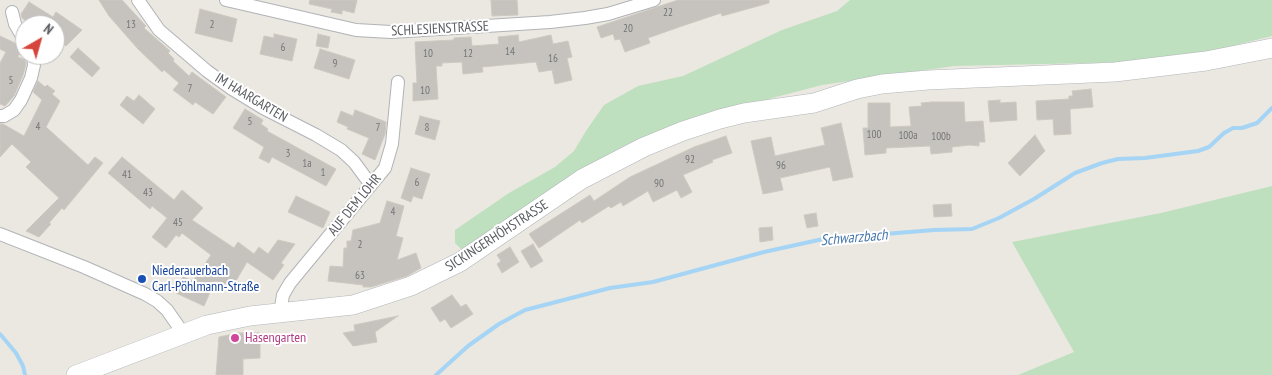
<!DOCTYPE html>
<html>
<head>
<meta charset="utf-8">
<style>
	body { margin:0 }
	#map { position:relative; width:1272px; height:375px; overflow:hidden; background:#eae8e0; font-family:"PT Sans Narrow",sans-serif }
	canvas { display:block }
	.north { position:absolute; left:15px; top:15px; width:50px; height:50px; box-sizing:border-box; background:#fff; border:1px solid #bdbebf; border-radius:50%; rotate:38deg; font-size:14px; font-weight:700; line-height:20px; text-align:center; color:#595c60 }
	.north::after { content:''; display:block; margin:auto; width:18px; height:22px; background:#d5453b; clip-path:polygon(50% 0,100% 100%,50% 72%,0 100%) }
</style>
</head>
<body>
<div id="map">
<canvas width="1272" height="375"></canvas>
<div class="north">N</div>
</div>
<script>
const g = document.querySelector('canvas').getContext('2d');
g.lineJoin = 'round';
function fill(path, color) { g.fillStyle = color; g.fill(path, 'evenodd'); }
const poly = rows => new Path2D(rows.map(r => 'M' + r).join(''));
function trace(path, color, width, dash) { g.strokeStyle = color; g.lineWidth = width; g.lineCap = dash ? 'butt' : 'round'; g.setLineDash(dash || []); g.stroke(path); }
function write(font, color, halo, rows, align = 'center') {
  g.font = font + ' "PT Sans Narrow",sans-serif'; g.lineWidth = 4; g.setLineDash([]); g.textBaseline = 'middle'; g.strokeStyle = halo; g.fillStyle = color; for (const [text, x, y, turn = 0] of rows) {
    g.save(); g.translate(x, y); g.rotate((+turn || 0) * Math.PI / 180); g.textAlign = isNaN(turn) ? turn : align; if (halo) g.strokeText(text, 0, 0); g.fillText(text, 0, 0); g.restore();
  }
}
fill(poly([
	[850,0,1272,0,1272,36,1216,50,1134,62,954,66,822,85,776,97,670,128,630,143,592,164,475,242,461,249,455,243,455,230,509,193,555,167,574,151,586,131,604,105,638,86,683,76,782,30,837,11],
	[1272,186,1272,375,1018,375,1074,352,1012,242,1161,213]
]), '#bfe0bf');
trace(poly([
	[0,334,16,353,23,366,25,375],
	[436,375,468,346,499,324,525,310,610,288,653,282,764,252,823,239,934,230,972,229,999,218,1034,199,1075,173,1102,163,1118,159,1145,158,1198,151,1209,147,1224,133,1233,128,1242,128,1257,123,1272,108]
]), '#a6d4f5', 4);
const building = poly([
	[99,0,122,0,146,26,144,28,170,51,168,53,174,59,173,61,189,76,192,72,226,97,213,114,195,102,193,105,173,90,179,83,164,70,162,72,138,49,109,16,99,0],
	[310,0,357,0,354,13,342,10,342,14,331,12,332,9,309,4,310,0],
	[491,0,517,0,518,15,492,16,491,0],
	[678,0,769,0,769,3,722,16,721,13,685,25,648,38,650,43,625,52,620,39,615,40,613,34,601,38,597,27,678,0],
	[29,2,53,17,56,12,82,30,66,46,55,40,55,25,32,25,22,18,21,14,29,2],
	[200,9,237,19,232,42,195,33,200,9],
	[274,34,297,39,292,61,260,54,264,36,274,38,274,34],
	[318,34,330,37,328,48,316,46,318,34],
	[518,35,519,42,551,35,553,44,568,41,572,57,567,58,572,80,555,84,552,70,539,72,536,62,482,67,483,72,463,74,462,62,442,63,442,66,436,66,438,99,413,101,413,83,417,83,415,42,454,40,454,38,471,37,472,46,499,44,498,37,518,35],
	[0,36,17,44,22,48,18,57,25,60,26,64,23,75,14,96,5,106,0,104,0,63,6,52,0,49,0,36],
	[78,48,100,68,92,77,70,57,78,48],
	[320,49,355,60,349,79,314,68,320,49],
	[38,81,45,87,47,85,55,91,52,94,60,101,46,127,88,165,95,157,103,163,64,210,62,208,49,223,51,224,39,237,26,231,59,198,26,167,31,162,12,144,0,157,0,124,3,124,24,136,42,100,33,92,38,81],
	[1091,89,1093,107,1070,109,1071,134,1054,135,1053,119,1037,120,1036,101,1069,99,1069,96,1073,96,1072,91,1091,89],
	[139,95,155,109,143,124,120,105,127,96,134,101,139,95],
	[1000,100,1000,103,1016,102,1017,120,990,122,988,101,1000,100],
	[932,102,964,102,965,122,983,121,985,142,979,142,979,146,970,145,952,147,952,152,931,154,930,146,886,148,886,153,865,155,863,128,868,128,868,103,890,103,890,127,911,126,909,107,922,106,921,103,932,102],
	[245,109,263,120,261,124,268,129,267,131,336,169,326,186,272,157,269,163,259,158,264,147,233,128,245,109],
	[355,110,386,122,385,134,375,160,362,154,369,138,347,129,348,127,337,122,341,111,353,116,355,110],
	[420,116,440,121,435,140,415,134,420,116],
	[841,123,853,177,833,181,830,167,780,178,783,190,763,194,751,141,771,137,775,156,825,145,821,128,841,123],
	[1035,135,1045,151,1020,176,1008,163,1035,135],
	[726,136,732,153,712,160,713,162,683,175,692,192,681,198,677,190,653,202,648,191,623,206,621,202,611,208,609,206,582,223,580,220,539,248,529,234,590,195,594,201,630,177,694,147,726,136],
	[122,157,174,200,182,190,203,208,192,220,234,248,238,242,254,254,259,247,268,254,278,240,295,244,281,263,284,265,273,280,247,262,233,286,215,281,204,306,176,293,183,277,193,281,211,255,182,233,179,237,176,235,166,248,152,237,167,218,152,206,150,209,108,173,122,157],
	[411,168,430,174,422,199,413,196,411,202,401,198,411,168],
	[296,196,330,212,323,228,288,212,296,196],
	[387,201,404,206,396,236,403,238,397,260,416,253,421,268,407,276,371,287,363,287,363,285,328,281,330,266,343,267,344,248,347,248,347,241,351,241,353,230,380,223,387,201],
	[951,204,952,216,934,217,933,205,951,204],
	[816,213,818,226,807,228,804,215,816,213],
	[772,227,773,240,760,242,759,228,772,227],
	[533,244,543,261,531,268,521,251,533,244],
	[510,247,519,262,502,273,497,264,501,261,497,255,510,247],
	[452,295,461,307,466,304,473,314,451,328,445,319,440,322,431,308,452,295],
	[398,316,375,332,377,342,353,346,343,333,355,331,354,325,398,316],
	[238,333,260,333,260,358,243,359,243,375,216,375,219,337,238,333]
]);
fill(building, '#c6c3be');
trace(building, '#cec9c0', 1);
const minor = poly([
	[138,0,159,30,207,71,232,89,263,108,316,135,341,150,354,162,371,185],
	[226,0,356,30,391,32,550,22,585,18,608,14,654,0],
	[12,12,15,24,25,41],
	[0,116,4,116,14,110,21,100,31,78,34,65,33,55],
	[0,234,84,267,145,294,157,301,167,310,183,333],
	[280,314,283,295,290,283,385,168,392,144,398,82]
]);
const secondary = poly([
	[76,375,207,325,250,316,353,305,411,286,460,262,582,179,644,147,683,131,720,119,744,113,814,103,857,89,882,84,928,80,1115,72,1206,61,1272,48]
]);
trace(minor, '#b1b3b7', 14);
trace(secondary, '#b2b5ba', 20);
trace(minor, '#fff', 12);
trace(secondary, '#fff', 19);
for (const [x, y, r, color] of [
	[142,279,5,"#1a4fb4"],
	[235,338,5,"#d1479c"]
]) { const dot = new Path2D(); dot.arc(x, y, r, 0, 2 * Math.PI); g.fillStyle = color; g.fill(dot); trace(dot, '#fff', 2); }
write('11px', '#747678', null, [
	["22",668,13],
	["13",131,25],
	["2",212,25],
	["20",628,29],
	["6",283,48],
	["14",510,52],
	["10",428,54],
	["12",468,54],
	["16",553,59],
	["9",335,64],
	["5",11,81],
	["7",190,89],
	["10",425,91],
	["5",250,122],
	["4",38,127],
	["7",378,128],
	["8",427,128],
	["100",874,135],
	["100a",908,136],
	["100b",941,137],
	["3",288,154],
	["92",690,160],
	["1a",307,164],
	["96",781,166],
	["1",323,173],
	["41",127,175],
	["6",417,183],
	["90",659,184],
	["43",148,193],
	["4",393,212],
	["45",178,223],
	["2",360,245],
	["63",360,276]
]);
write('14px', '#595c60', '#fff', [
	["SCHLESIENSTRASSE",440,29,-3],
	["IM HAARGARTEN",251,98,31],
	["AUF DEM LOHR",355,205,-51],
	["SICKINGERHÖHSTRASSE",497,236,-33]
]);
write('14px', '#164399', '#fff', [
	["Niederauerbach",152,271],
	["Carl-Pöhlmann-Straße",152,287]
], 'left');
write('14px', '#b23c85', '#fff', [
	["Hasengarten",245,338]
], 'left');
write('italic 15px', '#497aac', '#fff', [
	["Schwarzbach",854,238,-5]
]);
</script>
</body>
</html>
